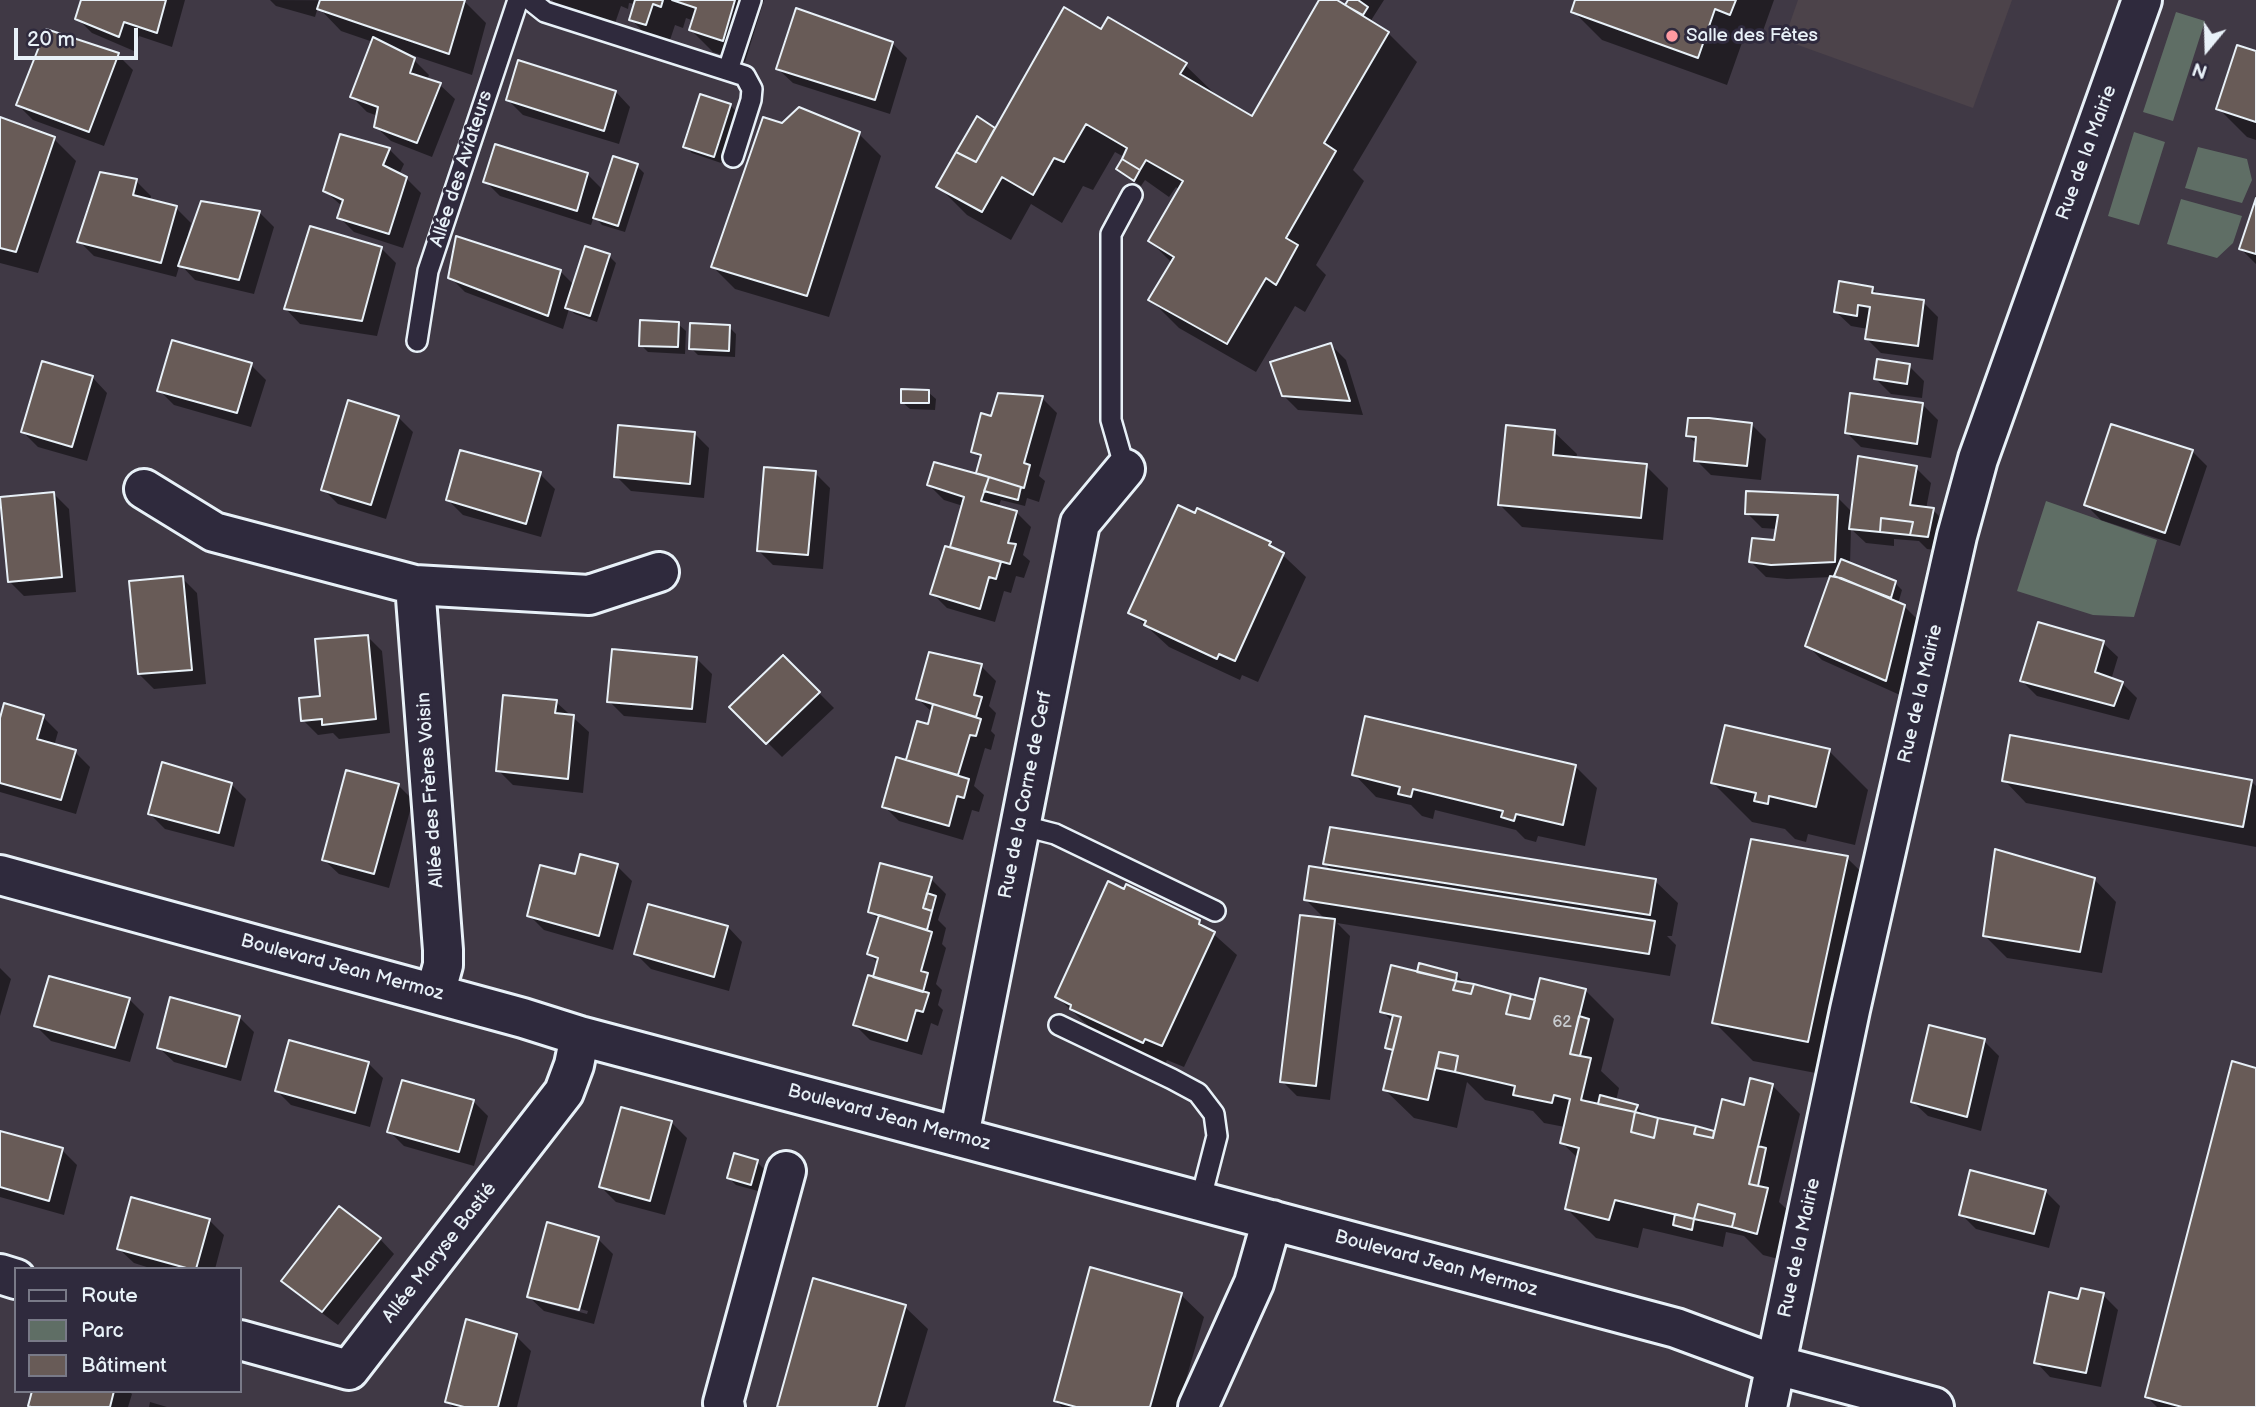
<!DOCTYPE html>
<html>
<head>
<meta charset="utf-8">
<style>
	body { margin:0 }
	#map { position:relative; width:2256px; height:1407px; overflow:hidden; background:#403945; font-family:"Balsamiq Sans",sans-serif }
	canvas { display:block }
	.legend { position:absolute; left:14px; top:1267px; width:228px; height:126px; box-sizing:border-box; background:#2f2a3d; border:2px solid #797a88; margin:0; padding:9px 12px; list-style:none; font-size:21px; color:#e8f1f8 }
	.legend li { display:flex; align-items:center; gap:14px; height:35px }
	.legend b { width:35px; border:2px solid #797a88 }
	.north { position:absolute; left:2172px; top:14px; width:70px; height:70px; -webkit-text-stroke:5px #2f2a3d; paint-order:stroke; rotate:199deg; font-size:19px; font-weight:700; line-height:28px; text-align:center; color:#e8f1f8 }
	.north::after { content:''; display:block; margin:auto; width:24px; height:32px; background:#e8f1f8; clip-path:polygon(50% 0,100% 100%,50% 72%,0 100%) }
	.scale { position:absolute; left:14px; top:28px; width:124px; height:32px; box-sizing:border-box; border:4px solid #e8f1f8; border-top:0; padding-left:9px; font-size:21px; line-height:24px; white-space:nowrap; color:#e8f1f8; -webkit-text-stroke:5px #2f2a3d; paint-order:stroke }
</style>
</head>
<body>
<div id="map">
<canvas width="2256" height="1407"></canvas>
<ul class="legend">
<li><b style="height:9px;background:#2f2a3d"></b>Route</li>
<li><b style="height:19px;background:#5f6e65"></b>Parc</li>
<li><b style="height:19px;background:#685b57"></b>Bâtiment</li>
</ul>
<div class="north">N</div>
<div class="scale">20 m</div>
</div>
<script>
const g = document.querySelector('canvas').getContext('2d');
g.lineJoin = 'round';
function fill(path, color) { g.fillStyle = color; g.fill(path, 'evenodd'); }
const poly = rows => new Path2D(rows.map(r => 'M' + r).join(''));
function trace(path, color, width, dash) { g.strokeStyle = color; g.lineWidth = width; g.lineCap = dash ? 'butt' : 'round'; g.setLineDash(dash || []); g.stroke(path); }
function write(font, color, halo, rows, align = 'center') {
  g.font = font + ' "Balsamiq Sans",sans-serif'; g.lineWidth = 6; g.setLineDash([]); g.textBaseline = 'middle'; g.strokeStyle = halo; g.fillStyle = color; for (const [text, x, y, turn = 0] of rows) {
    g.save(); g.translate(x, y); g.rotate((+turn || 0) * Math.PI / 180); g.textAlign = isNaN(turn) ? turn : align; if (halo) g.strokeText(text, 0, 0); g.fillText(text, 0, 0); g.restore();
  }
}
fill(poly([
	[1798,0,2012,0,1973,108,1784,40]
]), '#4c434a');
fill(poly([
	[2176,12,2205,21,2173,121,2143,112],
	[2134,132,2165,142,2139,225,2108,216],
	[2198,147,2247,159,2252,180,2242,203,2185,188],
	[2181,199,2242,216,2233,243,2217,258,2167,244],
	[2046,501,2157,540,2134,617,2093,615,2017,591]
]), '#5f6e65');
fill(poly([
	[83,0,185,0,172,47,139,36,134,51,92,33,77,18],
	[270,0,464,1,486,23,472,75,406,53,405,55,414,60,429,75,427,80,440,85,455,99,432,157,391,141,375,126,378,116,367,112,352,97,373,42,341,31,318,7,315,17,276,6],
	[552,0,764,0,745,62,713,52,691,30,694,21,686,18,683,28,675,25,668,46,653,42,631,19,635,4,629,3,628,9,621,6,613,29,565,13],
	[1321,0,1333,0,1353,11,1347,4,1350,0,1384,0,1370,22,1388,33,1417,62,1353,170,1364,181,1316,265,1326,275,1305,312,1295,306,1256,372,1179,328,1150,299,1172,263,1150,241,1180,190,1176,187,1169,197,1145,180,1141,186,1118,169,1124,157,1115,152,1093,190,1083,186,1062,223,1031,204,1011,240,967,215,938,186,994,129,996,131,1102,31,1185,65,1214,93,1213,95,1252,118],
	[1577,0,1774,0,1759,42,1744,37,1727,85,1602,40,1573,11],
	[892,43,907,58,890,114,793,83,778,69],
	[2256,53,2256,140,2247,137,2218,108],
	[118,55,133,70,104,146,33,120,18,105],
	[616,92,630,107,619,144,523,115,508,100],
	[730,105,737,112,721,163,692,153,685,146],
	[0,119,54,139,76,161,38,273,0,263],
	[859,134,881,156,829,317,735,289,713,267],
	[389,149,404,164,399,175,406,178,421,193,403,248,354,232,339,217,343,207,325,191],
	[637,166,644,173,625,232,602,225,594,216,591,225,500,196,485,181,587,174,604,191],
	[136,181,151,196,150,201,176,208,191,223,188,234,191,235,259,212,274,227,254,294,195,280,180,264,176,277,94,256,79,241],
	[2256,203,2256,264,2241,249],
	[381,248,396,263,377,336,300,324,286,309],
	[609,256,616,263,597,322,575,314,569,309,563,329,465,292,450,277,560,271,574,285],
	[1872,288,1880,296,1923,302,1938,317,1933,360,1881,353,1866,338,1868,329,1851,326,1836,312],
	[678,324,686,331,685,354,648,352,641,345],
	[729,327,736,334,735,357,698,355,691,348],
	[1331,345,1346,360,1363,415,1298,410,1283,395],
	[43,363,93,378,107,393,87,461,38,447,23,432],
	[251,365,266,380,251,427,174,405,159,390],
	[1909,366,1924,381,1922,398,1891,394,1876,379],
	[928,392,936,399,935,410,910,409,902,402],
	[999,395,1042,398,1057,413,1039,476,1045,481,1039,502,1027,498,1025,506,1001,500,998,508,1016,512,1031,527,1023,555,1030,561,1024,578,1016,576,1011,593,1004,591,995,622,947,608,932,593,951,550,963,506,944,500,929,485,977,476,982,460,973,451,992,418],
	[1923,405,1938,420,1931,458,1861,447,1846,432],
	[398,417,413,432,386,519,338,504,323,489],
	[1751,424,1766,439,1761,480,1711,475,1696,460,1697,444,1688,436],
	[1554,432,1577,454,1576,459,1646,466,1668,488,1663,540,1522,527,1500,505],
	[694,433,709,448,704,498,631,491,616,476],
	[2192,451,2207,466,2180,546,2101,520,2086,505],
	[1916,468,1931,483,1926,509,1933,510,1948,525,1942,551,1927,549,1919,541,1894,539,1894,546,1866,543,1851,529,1850,564,1895,583,1902,590,1898,604,1904,606,1919,621,1900,695,1822,660,1807,645,1832,577,1787,579,1766,577,1751,562,1775,542,1777,529,1762,528,1747,513,1837,497,1853,513],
	[815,473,830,488,823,569,773,565,758,550],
	[540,474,555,489,541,537,463,515,448,500],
	[54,494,69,509,76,592,24,596,9,581],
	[1270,543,1306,577,1258,682,1242,675,1240,680,1169,647,1131,612],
	[182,578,197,593,206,684,154,689,139,674],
	[367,636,382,651,390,733,339,739,333,733,318,735,303,720],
	[2103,643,2118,657,2111,680,2122,683,2137,698,2129,720,2037,696,2022,681],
	[783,657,834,708,782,757,732,707],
	[697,659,712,674,706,723,624,716,609,701],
	[981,666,996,681,989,706,996,713,991,731,995,735,991,750,985,748,974,786,984,795,979,812,972,810,963,840,899,821,884,806,907,763,918,723,929,727,933,713,918,699],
	[556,702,589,732,583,793,513,785,498,770],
	[5,705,43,717,58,732,54,746,75,752,90,767,76,814,0,792,0,724],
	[1829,751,1868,790,1855,845,1808,834,1806,842,1795,839,1785,829,1752,822,1713,783],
	[1575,766,1597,788,1585,846,1538,836,1536,842,1525,839,1516,830,1435,810,1433,819,1422,816,1411,805,1376,797,1354,774],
	[2004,780,2251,781,2256,786,2256,847,2026,803],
	[231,784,246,799,234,847,165,829,150,814],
	[398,785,413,800,389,888,339,874,324,860],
	[1847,858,1886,896,1847,1079,1753,1061,1714,1022],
	[1325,864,1655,881,1678,903,1672,936,1667,936,1676,945,1670,976,1337,923,1350,936,1330,1100,1297,1096,1282,1081,1326,920,1306,900,1333,872],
	[617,866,632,881,613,950,544,930,529,915,576,877],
	[931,879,946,894,938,920,946,928,942,944,946,948,936,984,942,990,938,1005,943,1010,938,1026,931,1023,922,1055,870,1040,855,1025,875,979,879,964,869,954,879,920,870,911],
	[2094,879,2116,902,2102,973,2007,958,1985,936],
	[1199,921,1237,955,1184,1067,1167,1060,1165,1064,1094,1031,1057,997],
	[728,927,742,942,729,991,651,969,636,954],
	[0,968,11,979,0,1016],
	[1418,973,1456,975,1464,982,1463,984,1536,1002,1585,990,1614,1019,1601,1071,1619,1088,1616,1101,1637,1107,1644,1114,1643,1116,1715,1135,1745,1107,1772,1085,1800,1114,1779,1202,1796,1218,1786,1261,1763,1255,1744,1236,1726,1232,1723,1247,1643,1228,1638,1248,1596,1238,1567,1209,1579,1159,1561,1142,1565,1127,1544,1123,1533,1111,1485,1100,1467,1082,1457,1128,1414,1118,1385,1090,1394,1055,1386,1047,1393,1022,1382,1011],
	[129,999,144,1014,130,1062,51,1041,36,1026],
	[239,1017,254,1032,241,1081,174,1062,159,1048],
	[1984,1041,1999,1056,1981,1131,1928,1116,1913,1102],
	[368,1063,383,1078,370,1127,291,1105,276,1090],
	[2256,1070,2256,1407,2157,1407,2147,1397],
	[473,1101,488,1116,474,1166,404,1146,389,1131],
	[622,1109,672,1123,687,1138,665,1215,616,1202,601,1187],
	[0,1132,62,1150,77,1165,64,1215,0,1197],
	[757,1162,764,1169,758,1191,736,1185,729,1178],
	[2045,1191,2060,1206,2049,1248,1976,1229,1961,1214],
	[209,1220,224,1235,215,1269,153,1269,134,1263,119,1249],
	[380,1239,394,1254,338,1325,298,1295,284,1281],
	[598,1239,613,1254,594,1324,544,1311,529,1297],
	[545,1300,588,1311,587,1314,545,1303],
	[1181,1295,1204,1317,1178,1407,1062,1407,1056,1401],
	[2103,1295,2118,1310,2101,1387,2050,1377,2036,1362,2079,1301],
	[905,1307,928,1329,905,1407,779,1407],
	[516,1336,531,1351,517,1407,453,1407,447,1401],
	[34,1391,129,1391,132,1394,128,1407,31,1407],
	[150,1402,167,1407,149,1407]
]), '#0007');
const building = poly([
	[81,0,166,0,157,33,124,22,119,37,75,19,81,0],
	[320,0,465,0,449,54,317,9,320,0],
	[635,0,663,0,661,7,653,4,646,25,629,20,635,0],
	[672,0,735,0,723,41,689,30,696,8,672,0],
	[1319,0,1337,0,1389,32,1324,143,1336,151,1286,238,1298,245,1276,285,1266,278,1227,344,1148,300,1174,257,1148,241,1183,181,1146,160,1140,170,1122,159,1127,148,1086,124,1064,162,1054,158,1033,195,1002,177,982,212,936,187,956,152,976,162,1064,7,1101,29,1108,17,1187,63,1180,74,1252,116,1319,0],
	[1348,0,1358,0,1368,7,1363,15,1345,5,1348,0],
	[1575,0,1736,0,1730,15,1715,9,1698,58,1571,12,1575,0],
	[796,8,893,42,875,100,776,69,796,8],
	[46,29,119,53,89,132,16,105,46,29],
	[373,37,415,58,410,73,441,83,417,143,374,127,378,107,350,97,373,37],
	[2237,45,2256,51,2256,122,2216,109,2237,45],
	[518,60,616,91,604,131,506,100,518,60],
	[700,94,731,104,714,157,683,147,700,94],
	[799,107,860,132,807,296,711,267,763,117,782,123,799,107],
	[977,116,995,128,976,162,956,152,977,116],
	[0,117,55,137,16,252,0,248,0,117],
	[340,134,390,148,383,165,407,177,389,234,337,218,343,200,323,191,340,134],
	[495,144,588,173,577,211,483,182,495,144],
	[613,156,638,164,618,226,593,218,613,156],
	[1122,159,1140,170,1134,181,1116,169,1122,159],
	[100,172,137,179,133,195,177,206,161,263,77,242,100,172],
	[2256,198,2256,254,2239,249,2256,198],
	[201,201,260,211,239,280,178,266,201,201],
	[310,226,382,247,362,321,284,309,310,226],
	[456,236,561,270,548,316,448,278,456,236],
	[585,246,610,254,590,316,565,308,585,246],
	[1839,281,1873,287,1872,293,1924,300,1918,346,1865,339,1870,307,1858,305,1857,316,1834,312,1839,281],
	[640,320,679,322,678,347,639,346,640,320],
	[690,323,730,325,729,351,689,349,690,323],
	[172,340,252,363,237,413,157,391,172,340],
	[1331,343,1350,401,1282,396,1270,362,1331,343],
	[1877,359,1910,364,1907,384,1874,379,1877,359],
	[42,361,93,376,72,447,21,432,42,361],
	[901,389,929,390,929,403,901,403,901,389],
	[998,393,1043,396,1024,463,1030,465,1024,488,976,473,981,455,971,452,981,413,991,416,998,393],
	[1850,393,1923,403,1917,444,1845,433,1850,393],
	[348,400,399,416,371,505,321,490,348,400],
	[1688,418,1709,418,1752,423,1747,466,1694,461,1696,437,1686,436,1688,418],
	[2111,424,2193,450,2165,533,2084,505,2111,424],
	[618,425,695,432,690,484,614,477,618,425],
	[1506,425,1555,430,1553,455,1647,464,1641,518,1498,505,1506,425],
	[460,450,541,472,526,524,446,500,460,450],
	[1858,456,1917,466,1910,505,1934,508,1928,537,1910,535,1913,522,1881,518,1880,532,1849,529,1858,456],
	[934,462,989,477,981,501,1017,511,1008,543,1016,544,1010,564,950,547,964,497,927,485,934,462],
	[764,467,816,471,808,555,757,551,764,467],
	[989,477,1021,487,1018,500,984,491,989,477],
	[1746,491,1838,495,1835,562,1771,565,1749,562,1752,538,1774,540,1778,515,1745,514,1746,491],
	[54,492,62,577,8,582,0,497,54,492],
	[1178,505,1195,513,1197,508,1271,542,1269,545,1284,553,1235,661,1219,654,1217,659,1144,625,1146,621,1128,613,1178,505],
	[1881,518,1913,522,1910,535,1880,532,1881,518],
	[945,546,1001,562,996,579,989,577,980,609,930,594,945,546],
	[1841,559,1896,581,1891,598,1834,576,1841,559],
	[183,576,192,670,138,674,129,581,183,576],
	[1830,576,1841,578,1905,605,1886,681,1805,646,1830,576],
	[2038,622,2104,641,2095,672,2123,682,2114,706,2020,681,2038,622],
	[368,635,376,719,322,725,322,719,301,721,299,698,320,696,315,639,368,635],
	[612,649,697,657,692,709,607,702,612,649],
	[929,652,982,664,974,695,982,697,976,717,916,699,929,652],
	[783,655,820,692,766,744,729,707,783,655],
	[503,695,557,700,555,713,574,715,568,779,496,771,503,695],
	[4,703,44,715,37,739,76,750,61,800,0,783,0,718,4,703],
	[933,704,981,719,976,736,970,735,958,775,906,760,917,721,928,724,933,704],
	[1365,716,1576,765,1563,825,1516,814,1514,821,1501,817,1503,811,1413,789,1411,797,1398,794,1400,787,1352,775,1365,716],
	[1725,725,1830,749,1816,807,1769,796,1768,804,1754,801,1756,793,1711,783,1725,725],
	[2010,735,2252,780,2243,827,2002,781,2010,735],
	[896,757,969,779,964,798,957,796,949,826,882,807,896,757],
	[162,762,232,783,219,833,148,814,162,762],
	[346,770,399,784,374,874,322,860,346,770],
	[1330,827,1656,879,1650,915,1323,864,1330,827],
	[1751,839,1848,856,1808,1042,1712,1023,1751,839],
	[1995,849,2095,878,2080,952,1983,936,1995,849],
	[580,854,618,864,599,936,527,916,540,865,575,874,580,854],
	[880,863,932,877,923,908,932,911,927,930,868,912,880,863],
	[1309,866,1655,921,1649,954,1304,900,1309,866],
	[1108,881,1124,889,1126,884,1200,920,1199,924,1215,932,1162,1046,1145,1039,1143,1043,1070,1009,1071,1005,1055,997,1108,881],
	[927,893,936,896,932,911,923,908,927,893],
	[648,904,728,926,714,977,634,954,648,904],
	[879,915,932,932,921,971,928,973,923,992,873,977,878,958,867,954,879,915],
	[1300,915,1335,919,1316,1086,1280,1082,1300,915],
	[1419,963,1457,973,1456,981,1417,972,1419,963],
	[1391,965,1456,981,1453,990,1471,994,1474,984,1511,994,1506,1014,1530,1019,1540,978,1586,989,1570,1054,1591,1058,1581,1100,1635,1112,1631,1132,1654,1138,1658,1118,1696,1126,1694,1134,1713,1138,1722,1099,1744,1105,1750,1078,1773,1084,1749,1184,1768,1188,1757,1234,1732,1227,1735,1214,1698,1204,1694,1219,1615,1200,1609,1220,1565,1209,1579,1148,1560,1143,1570,1099,1554,1095,1552,1103,1513,1095,1515,1086,1455,1072,1458,1056,1439,1052,1428,1100,1383,1090,1401,1017,1380,1012,1391,965],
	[868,975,929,993,923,1012,916,1010,907,1041,853,1025,868,975],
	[49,976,130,998,115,1048,34,1026,49,976],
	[1456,981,1474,984,1471,994,1453,990,1456,981],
	[1511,994,1535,1000,1530,1019,1506,1014,1511,994],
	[170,997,240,1016,226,1067,157,1048,170,997],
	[1393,1015,1401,1017,1393,1050,1385,1048,1393,1015],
	[1579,1016,1589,1019,1580,1056,1570,1054,1579,1016],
	[1929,1025,1985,1039,1967,1117,1911,1102,1929,1025],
	[289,1040,369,1062,355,1113,275,1091,289,1040],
	[1439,1052,1458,1056,1455,1072,1436,1068,1439,1052],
	[2232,1061,2256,1068,2256,1407,2182,1407,2145,1397,2232,1061],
	[402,1080,474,1100,459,1152,387,1132,402,1080],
	[1600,1095,1638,1105,1635,1112,1598,1104,1600,1095],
	[621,1107,672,1121,650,1201,599,1187,621,1107],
	[1635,1112,1658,1118,1654,1138,1631,1132,1635,1112],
	[1696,1126,1714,1131,1713,1138,1694,1134,1696,1126],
	[0,1131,63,1148,49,1201,0,1187,0,1131],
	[1758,1146,1766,1148,1758,1186,1749,1184,1758,1146],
	[734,1153,758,1160,751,1185,727,1178,734,1153],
	[1970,1170,2046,1190,2034,1234,1959,1215,1970,1170],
	[131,1197,210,1219,196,1269,190,1269,117,1249,131,1197],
	[1698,1204,1735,1214,1732,1227,1694,1219,1698,1204],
	[339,1206,381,1238,322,1312,281,1281,339,1206],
	[1675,1214,1694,1219,1692,1230,1673,1225,1675,1214],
	[547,1222,599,1237,579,1310,527,1297,547,1222],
	[1090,1267,1182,1293,1150,1407,1076,1407,1054,1401,1090,1267],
	[813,1278,906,1305,877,1407,777,1407,813,1278],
	[2081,1288,2104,1293,2086,1373,2034,1363,2049,1292,2078,1299,2081,1288],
	[466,1319,517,1334,498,1407,464,1407,445,1402,466,1319],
	[32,1391,114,1391,110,1407,31,1407,28,1406,32,1391]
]);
fill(building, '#685b57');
trace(building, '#e8f1f8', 2);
const service = poly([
	[530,0,545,12,745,76,752,89,751,100,733,157],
	[728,70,751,0],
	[417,341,428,271,518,0],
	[1125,469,1111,420,1111,234,1132,195],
	[1020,825,1055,834,1215,911],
	[1059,1025,1172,1079,1198,1093,1214,1114,1217,1136,1200,1202]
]);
const minor = poly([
	[144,489,214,532,415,585,443,950,443,965,435,994],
	[415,585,589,595,659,572],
	[0,875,523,1018,580,1036,1676,1328,1776,1365,1934,1407],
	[959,1136,1080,523,1125,469],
	[0,1274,16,1279],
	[240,1340,349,1370,564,1092,574,1065,580,1036],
	[725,1407,723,1403,786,1171],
	[1198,1407,1254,1283,1272,1220],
	[1767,1407,1850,1010,1957,536,1978,459,2142,0]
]);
trace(service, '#e8f1f8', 24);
trace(minor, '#e8f1f8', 44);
trace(service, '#2f2a3d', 19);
trace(minor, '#2f2a3d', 38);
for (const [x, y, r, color] of [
	[1672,36,7,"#ff9aa2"]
]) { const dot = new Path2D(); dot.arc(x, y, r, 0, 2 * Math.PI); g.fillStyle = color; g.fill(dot); trace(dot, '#2f2a3d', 2.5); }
write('16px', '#c8ccd0', null, [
	["62",1562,1023]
]);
write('19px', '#e8f1f8', '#2f2a3d', [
	["Salle des Fêtes",1686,36]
], 'left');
write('19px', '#e8f1f8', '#2f2a3d', [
	["Rue de la Mairie",2087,153,-70],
	["Allée des Aviateurs",462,169,-72],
	["Rue de la Mairie",1921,694,-77],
	["Allée des Frères Voisin",431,790,-94],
	["Rue de la Corne de Cerf",1026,795,-79],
	["Boulevard Jean Mermoz",342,968,15],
	["Boulevard Jean Mermoz",889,1118,15],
	["Rue de la Mairie",1800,1248,-78],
	["Allée Maryse Bastié",440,1253,-52],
	["Boulevard Jean Mermoz",1436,1264,15]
]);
</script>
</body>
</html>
